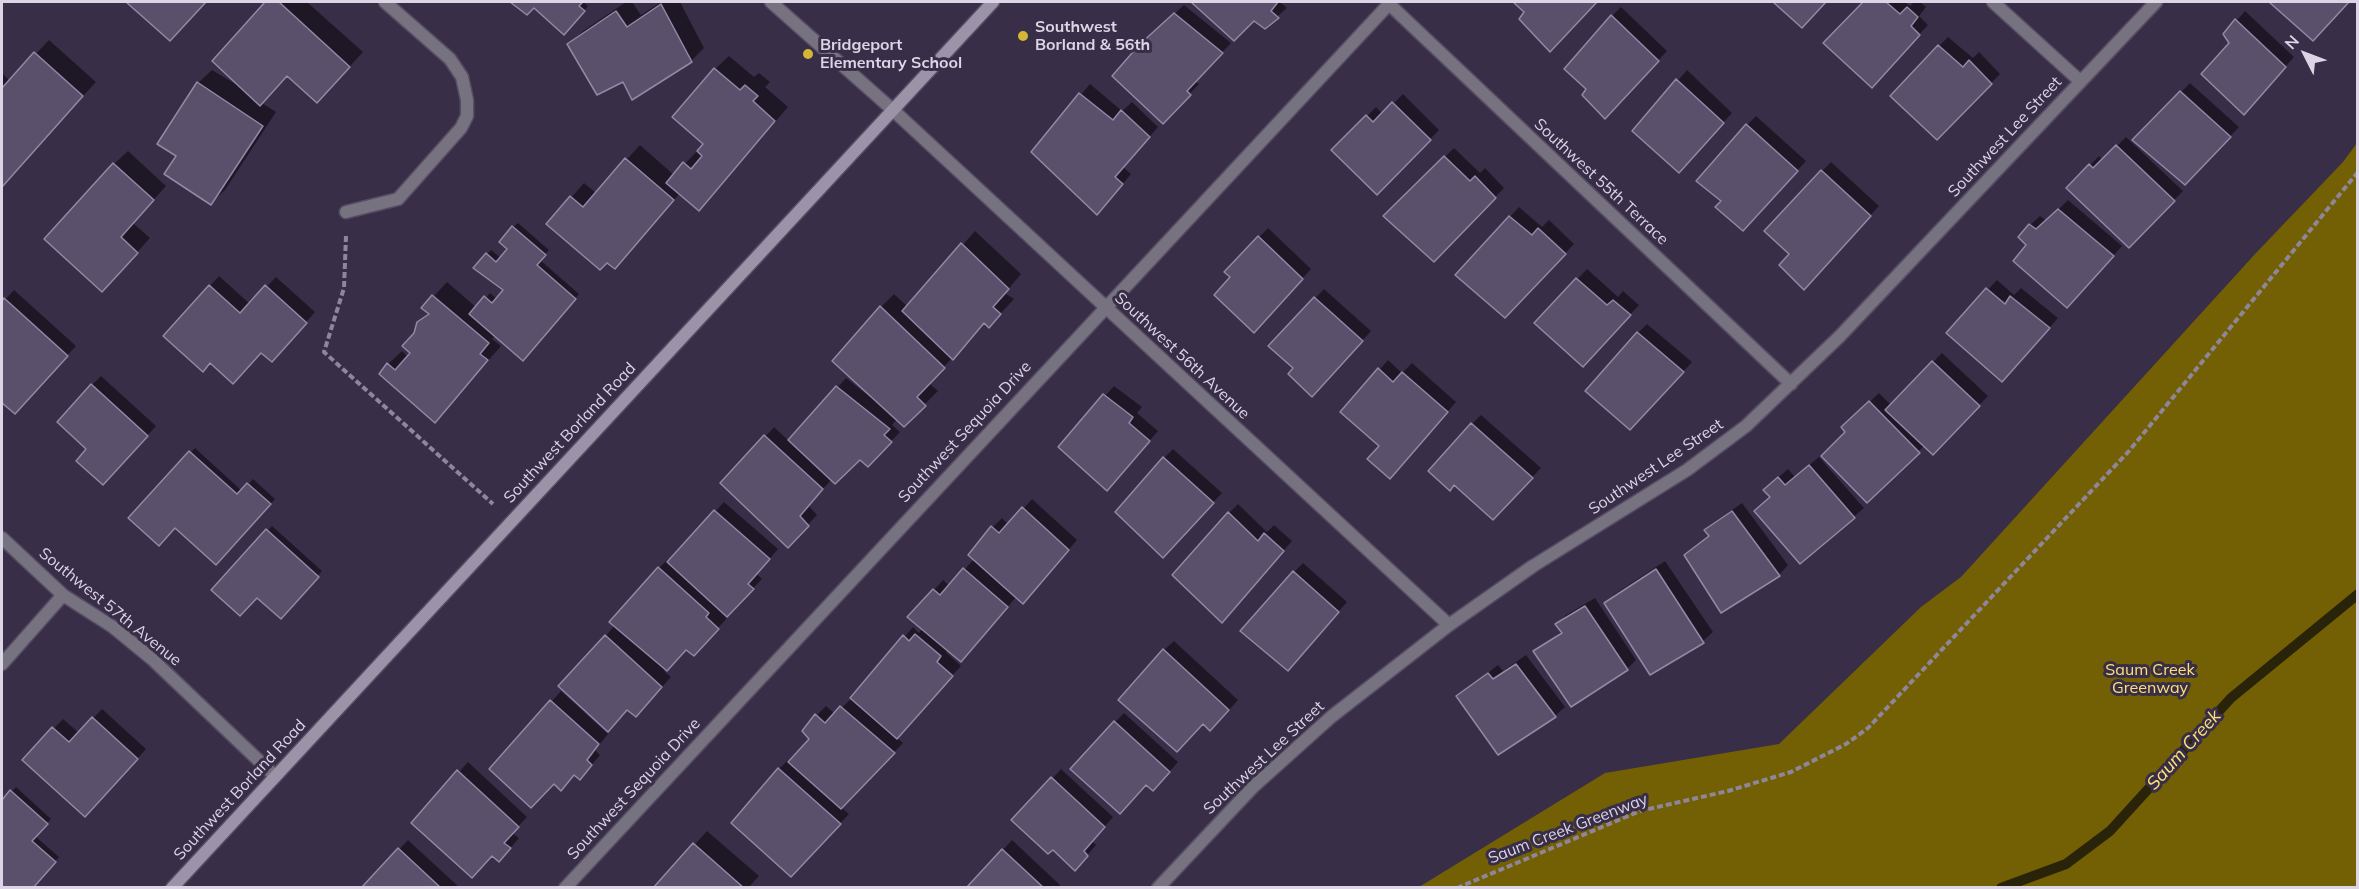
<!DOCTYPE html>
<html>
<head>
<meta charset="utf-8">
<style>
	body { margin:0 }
	#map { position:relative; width:2359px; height:889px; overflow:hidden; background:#392e48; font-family:Mulish,sans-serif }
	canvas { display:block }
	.frame { position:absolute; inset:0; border:3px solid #dbd5e6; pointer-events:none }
	.north { position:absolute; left:2275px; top:24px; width:60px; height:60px; -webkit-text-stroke:4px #392e48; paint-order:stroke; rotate:312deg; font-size:16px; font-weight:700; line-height:24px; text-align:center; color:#dbd5e6 }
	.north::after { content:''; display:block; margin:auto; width:21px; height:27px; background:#dbd5e6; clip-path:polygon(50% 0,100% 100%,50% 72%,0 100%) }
</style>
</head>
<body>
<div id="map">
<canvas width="2359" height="889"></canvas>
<div class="frame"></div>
<div class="north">N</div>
</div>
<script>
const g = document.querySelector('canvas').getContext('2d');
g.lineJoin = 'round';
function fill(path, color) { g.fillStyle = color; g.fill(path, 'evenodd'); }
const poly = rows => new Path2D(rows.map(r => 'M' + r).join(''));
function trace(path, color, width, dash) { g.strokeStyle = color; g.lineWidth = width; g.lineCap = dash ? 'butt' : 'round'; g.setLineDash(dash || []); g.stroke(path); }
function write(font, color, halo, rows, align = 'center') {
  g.font = font + ' Mulish,sans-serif'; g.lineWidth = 6; g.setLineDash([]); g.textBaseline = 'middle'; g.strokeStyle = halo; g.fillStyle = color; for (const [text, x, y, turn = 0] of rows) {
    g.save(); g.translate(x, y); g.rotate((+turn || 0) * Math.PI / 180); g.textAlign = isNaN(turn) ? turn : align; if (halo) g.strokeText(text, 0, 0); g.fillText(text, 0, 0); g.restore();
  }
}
fill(poly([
	[2357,143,2357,887,1419,887,1605,773,1779,744,1921,607,1961,577,2256,253,2343,162]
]), '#736004');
fill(poly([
	[128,2,205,2,170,39],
	[267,2,307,2,363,52,330,88,288,75,262,103,276,112,225,190,211,203,178,155,198,83,212,70,244,89,214,61],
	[513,2,583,2,588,6,568,28,534,6,527,13],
	[626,2,632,2,641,15,661,2,680,2,704,48,691,61,624,80,569,44,583,31],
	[1193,2,1280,2,1287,8,1265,27,1254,19,1234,39],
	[1515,2,1596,2,1559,40],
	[1775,2,1825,2,1802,26],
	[1865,2,1905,2,1910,6,1914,2,1920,2,1926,7,1919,16,1928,25,1881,76,1825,43],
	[2271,2,2348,2,2313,39],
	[1184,5,1231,43,1195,81,1199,84,1163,121,1150,36],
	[1621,7,1667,51,1614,108,1588,89,1612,16],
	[2245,11,2294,57,2253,103,2225,34],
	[1948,37,1973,58,1979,52,2000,74,1937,138,1939,46],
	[49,40,96,82,2,185,2,73,10,81],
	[729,56,754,77,759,73,770,82,765,87,788,107,712,196,680,193,628,254,548,224,584,183,596,193,640,145,674,175,705,143,715,69],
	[1687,70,1732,113,1688,162,1634,131],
	[2190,83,2239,127,2185,183,2134,140],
	[1090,84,1122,111,1132,102,1158,127,1123,167,1131,174,1106,204,1033,151],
	[1403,94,1439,130,1377,193,1333,150,1376,107,1383,114],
	[1756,116,1806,161,1752,220,1747,125],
	[2126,137,2183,191,2129,246,2068,188,2099,156,2103,160],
	[1454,148,1480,173,1485,168,1504,188,1434,260,1385,216],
	[128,151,166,186,133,223,150,238,115,277,114,164],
	[1831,162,1879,206,1813,278,1791,254,1822,171],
	[2068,200,2122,246,2076,297,2028,245,2030,225,2040,216,2047,221],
	[1519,207,1542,227,1549,220,1574,244,1505,316,1457,275],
	[518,223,549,250,540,260,579,294,527,354,496,335,492,339,501,346,435,421,388,364,402,351,408,357,412,352,419,323,429,313,423,308,447,282,477,308,490,293,497,299,506,290,487,254,491,250,501,258,509,249,513,227],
	[1268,228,1311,269,1263,322,1226,272],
	[975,231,1021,274,1005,293,1014,299,989,326,985,322,929,383,938,391,904,425,897,419,892,425,900,432,868,465,860,457,832,479,808,505,817,515,788,546,765,437,774,427,789,441,846,378,870,397,881,307,894,294,908,307],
	[1587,269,1618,297,1623,291,1639,305,1592,356,1536,323],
	[219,276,250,304,276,277,315,312,281,351,261,351,165,335],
	[1997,280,2014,295,2021,288,2058,318,2011,371,1948,332],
	[1324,289,1371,331,1321,386,1295,368,1271,346],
	[14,290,76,346,14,412,2,401,2,303],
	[1647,324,1692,362,1640,419,1638,333],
	[1942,353,1988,396,1933,453,1925,445,1867,501,1847,432,1843,427,1879,393,1891,405],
	[1388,360,1402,373,1412,363,1456,402,1399,468,1381,446,1342,412],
	[101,376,156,426,113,474,89,449,92,385],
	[1114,386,1142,407,1137,413,1158,431,1116,479,1060,446],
	[1481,415,1541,468,1503,508,1455,484,1472,424],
	[195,448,242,491,253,479,275,499,216,563,176,526,130,518],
	[1173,449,1222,493,1172,547,1164,458],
	[1819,457,1864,508,1800,562,1772,497,1774,481,1788,469,1795,477],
	[1032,499,1077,540,1032,593,1017,596,970,651,948,649,946,652,961,666,896,737,903,743,841,807,849,814,801,866,779,769,788,760,790,762,811,739,817,715,826,706,835,714,851,699,913,627,919,633,923,628,910,617,934,590,943,580,950,586,974,559,970,555,993,527,1002,518,1009,525],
	[724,502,778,549,757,574,762,579,725,617,727,618,703,645,687,648,664,671,671,677,645,706,606,636,659,568,668,559,670,561],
	[1742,503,1788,565,1779,575,1686,555,1710,535,1706,530,1716,521],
	[1238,504,1267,532,1274,525,1292,541,1231,611,1229,513],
	[272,526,322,571,281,617,257,596,213,590],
	[1665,561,1713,632,1703,641,1650,673,1606,603,1615,594],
	[1303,563,1347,602,1288,669,1294,572],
	[1595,598,1636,660,1627,669,1535,652,1562,631,1557,624,1566,615],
	[1174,641,1238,700,1220,720,1164,650],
	[1526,655,1565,707,1555,716,1498,753,1458,696,1498,665,1503,671],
	[561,691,608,734,595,750,600,755,589,768,554,782,491,769],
	[102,709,146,749,94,806,24,760,63,719,79,733],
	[1124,713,1178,762,1162,780,1115,722],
	[468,762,527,817,512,833,519,838,508,851,492,854,413,823],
	[1061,769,1113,817,1092,841,1096,845,1084,859,1052,779],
	[16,787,51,819,35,836,59,857,31,888,2,888,2,802],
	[707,831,759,876,748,888,655,888],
	[408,840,460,888,363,888],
	[1012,840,1060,885,1058,888,968,888]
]), '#0007');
trace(poly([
	[2001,888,2066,864,2110,831,2231,698,2358,594]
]), '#29230a', 10);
const building = poly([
	[126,2,206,2,170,41,126,2],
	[265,2,279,2,350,67,317,103,287,76,260,106,212,61,265,2],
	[510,2,583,2,579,6,585,11,564,35,534,8,527,15,510,2],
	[1191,2,1278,2,1271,11,1279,18,1265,29,1254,21,1234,41,1191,2],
	[1513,2,1597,2,1550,52,1519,19,1524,12,1513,2],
	[1773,2,1826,2,1802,28,1773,2],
	[1863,2,1886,2,1900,14,1907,7,1918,17,1911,26,1920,35,1872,88,1823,43,1863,2],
	[2269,2,2349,2,2313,41,2269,2],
	[661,4,692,62,632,100,623,82,597,95,567,44,616,11,627,27,661,4],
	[1174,13,1223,53,1187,91,1191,95,1163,124,1112,76,1139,45,1174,13],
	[1611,15,1659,61,1605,119,1582,95,1586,89,1564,69,1611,15],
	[2235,19,2286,67,2244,115,2201,74,2229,43,2223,34,2235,19],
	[1938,45,1963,67,1969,60,1992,84,1937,140,1890,96,1938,45],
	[34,52,83,96,2,187,2,88,34,52],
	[714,68,740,90,745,85,758,96,753,101,775,121,699,211,666,183,683,162,691,169,702,156,697,151,703,144,672,117,714,68],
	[1676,79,1724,123,1679,173,1632,131,1676,79],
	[197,82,263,126,211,205,164,174,176,156,157,144,197,82],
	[2180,91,2231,137,2185,185,2132,140,2180,91],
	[1079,93,1113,120,1121,110,1150,137,1115,177,1123,184,1097,215,1031,152,1079,93],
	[1392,102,1431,140,1377,195,1331,150,1366,115,1373,122,1392,102],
	[1746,124,1798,171,1743,231,1715,207,1721,201,1696,181,1746,124],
	[2116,145,2175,201,2129,248,2066,188,2089,164,2093,168,2116,145],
	[1444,156,1470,181,1475,176,1496,198,1434,262,1383,216,1444,156],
	[625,158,674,200,615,269,607,263,600,270,546,224,570,196,583,207,625,158],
	[113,163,154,200,121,237,138,253,102,292,44,239,113,163],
	[1821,170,1871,216,1804,290,1779,265,1789,254,1764,231,1821,170],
	[2058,209,2114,256,2067,308,2013,261,2026,245,2018,237,2029,224,2036,229,2058,209],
	[1509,216,1532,235,1538,228,1566,254,1505,318,1455,275,1509,216],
	[512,226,546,255,537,265,576,299,523,361,469,314,484,296,492,303,503,290,473,268,486,253,496,262,507,249,499,242,512,226],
	[1258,236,1303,279,1254,333,1214,295,1230,277,1224,272,1258,236],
	[961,243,1009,289,993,307,1001,314,989,328,984,323,953,360,902,311,961,243],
	[1576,278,1607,305,1613,300,1631,315,1583,367,1534,323,1576,278],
	[209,285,240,313,265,285,307,323,272,362,261,353,233,384,210,363,203,372,163,336,209,285],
	[1986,288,2005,304,2010,296,2050,328,2002,382,1946,333,1986,288],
	[432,295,489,343,480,354,488,360,435,423,379,374,387,363,395,370,410,353,402,346,414,333,417,322,429,314,421,308,432,295],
	[1314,297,1363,341,1312,397,1288,374,1293,368,1268,346,1314,297],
	[4,298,68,356,15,414,2,403,2,301,4,298],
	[880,306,945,368,917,397,926,406,904,427,832,361,880,306],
	[1637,332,1684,372,1630,430,1585,391,1637,332],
	[1932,361,1980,406,1933,455,1885,410,1932,361],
	[1378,368,1393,382,1402,372,1448,412,1390,479,1367,459,1379,446,1340,412,1378,368],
	[91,384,148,436,103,485,76,461,86,449,57,422,91,384],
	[836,386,890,429,884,435,892,442,868,467,860,460,835,484,788,440,836,386],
	[1103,394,1133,417,1129,423,1150,441,1107,491,1058,447,1103,394],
	[1869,401,1920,453,1867,503,1821,456,1845,432,1841,427,1869,401],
	[1471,423,1533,478,1493,520,1454,485,1450,491,1428,471,1471,423],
	[764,435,823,489,800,516,809,526,788,548,720,483,764,435],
	[189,451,237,494,247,483,271,504,216,565,175,528,159,546,128,518,189,451],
	[1163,457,1214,503,1163,558,1115,512,1163,457],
	[1809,465,1855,518,1800,564,1754,511,1770,497,1763,490,1778,477,1785,485,1809,465],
	[1022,507,1069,550,1023,604,968,555,991,526,999,533,1022,507],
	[714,510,770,559,748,584,754,589,727,617,667,562,714,510],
	[1732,511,1780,576,1721,613,1684,555,1709,536,1704,530,1732,511],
	[1228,512,1258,541,1264,533,1284,551,1222,623,1172,575,1228,512],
	[266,529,319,577,281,619,257,598,240,616,211,590,266,529],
	[658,567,709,613,706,617,719,629,694,656,686,650,667,671,609,622,658,567],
	[963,568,1008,607,961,662,907,617,933,589,940,595,963,568],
	[1656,569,1704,643,1650,675,1604,603,1656,569],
	[1293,571,1339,612,1288,671,1240,631,1293,571],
	[1585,606,1628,670,1571,707,1533,651,1562,633,1555,624,1585,606],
	[915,634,941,656,937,662,953,676,897,739,850,698,903,635,909,641,915,634],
	[605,635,662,687,636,717,627,710,608,732,558,686,605,635],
	[1163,649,1229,710,1210,731,1203,724,1177,752,1118,700,1163,649],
	[1516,664,1556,717,1498,755,1456,696,1488,673,1493,679,1516,664],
	[550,700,599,744,587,760,592,765,580,780,574,775,561,791,554,784,531,808,489,769,550,700],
	[840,706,895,753,841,809,788,762,809,739,802,731,815,714,825,723,840,706],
	[92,717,138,759,85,817,22,760,52,727,69,742,92,717],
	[1114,721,1170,772,1153,791,1146,785,1120,814,1070,769,1114,721],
	[778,768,841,824,791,877,731,823,778,768],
	[457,770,519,827,504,843,511,848,499,862,492,856,472,878,411,823,457,770],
	[1051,777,1105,827,1084,851,1088,856,1075,871,1053,850,1048,854,1011,820,1051,777],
	[10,790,48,824,32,841,56,862,33,888,2,888,2,800,10,790],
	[693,843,744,888,653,888,693,843],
	[398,848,441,888,361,888,398,848],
	[1002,849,1044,888,966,888,1002,849]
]);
fill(building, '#5b506c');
trace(building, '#9388a6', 1.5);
const service = poly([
	[771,2,894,111]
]);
const minor = poly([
	[1993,2,2080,81],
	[1389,4,1791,384],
	[894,111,1449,625],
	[346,212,398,199,461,128,467,116,467,100,462,77,450,59,385,2],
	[2,538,63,595,113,627,152,659,275,776],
	[2,664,63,595],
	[565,888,1391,2],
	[1158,888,1253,787,1331,717,1449,625,1533,566,1687,470,1746,426,1840,336,2156,2]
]);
const secondary = poly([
	[172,888,993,2]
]);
trace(service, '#564c64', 15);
trace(minor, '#564c64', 15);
trace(secondary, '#564c64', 15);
trace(poly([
	[346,236,344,288,324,352,493,504],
	[1457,888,1640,811,1728,791,1791,772,1846,744,1868,728,2129,451,2358,172]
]), '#8e869b', 4, [6, 3]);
trace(service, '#76727f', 12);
trace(minor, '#76727f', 12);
trace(secondary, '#9b94a9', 12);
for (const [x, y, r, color] of [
	[1023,36,6,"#d5b535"],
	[808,54,6,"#d5b535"]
]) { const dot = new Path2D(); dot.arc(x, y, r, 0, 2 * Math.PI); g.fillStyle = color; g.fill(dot); trace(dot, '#392e48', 2); }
write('bold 16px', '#dbd5e6', '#392e48', [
	["Southwest",1035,27],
	["Borland & 56th",1035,45],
	["Bridgeport",820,45],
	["Elementary School",820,63]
], 'left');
write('16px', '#dbd5e6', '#392e48', [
	["Southwest Lee Street",2005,137,-47],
	["Southwest 55th Terrace",1601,182,43],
	["Southwest 56th Avenue",1182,356,43],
	["Southwest Sequoia Drive",965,432,-47],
	["Southwest Borland Road",570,433,-47],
	["Southwest Lee Street",1656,467,-34],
	["Southwest 57th Avenue",110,607,39],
	["Southwest Lee Street",1264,758,-43],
	["Southwest Sequoia Drive",634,789,-47],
	["Southwest Borland Road",240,790,-47],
	["Saum Creek Greenway",1568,829,-21]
]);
write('16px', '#fce076', '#392e48', [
	["Saum Creek",2150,670],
	["Greenway",2150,688]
]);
write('italic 18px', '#fde177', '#392e48', [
	["Saum Creek",2184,750,-48]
]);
</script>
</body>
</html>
